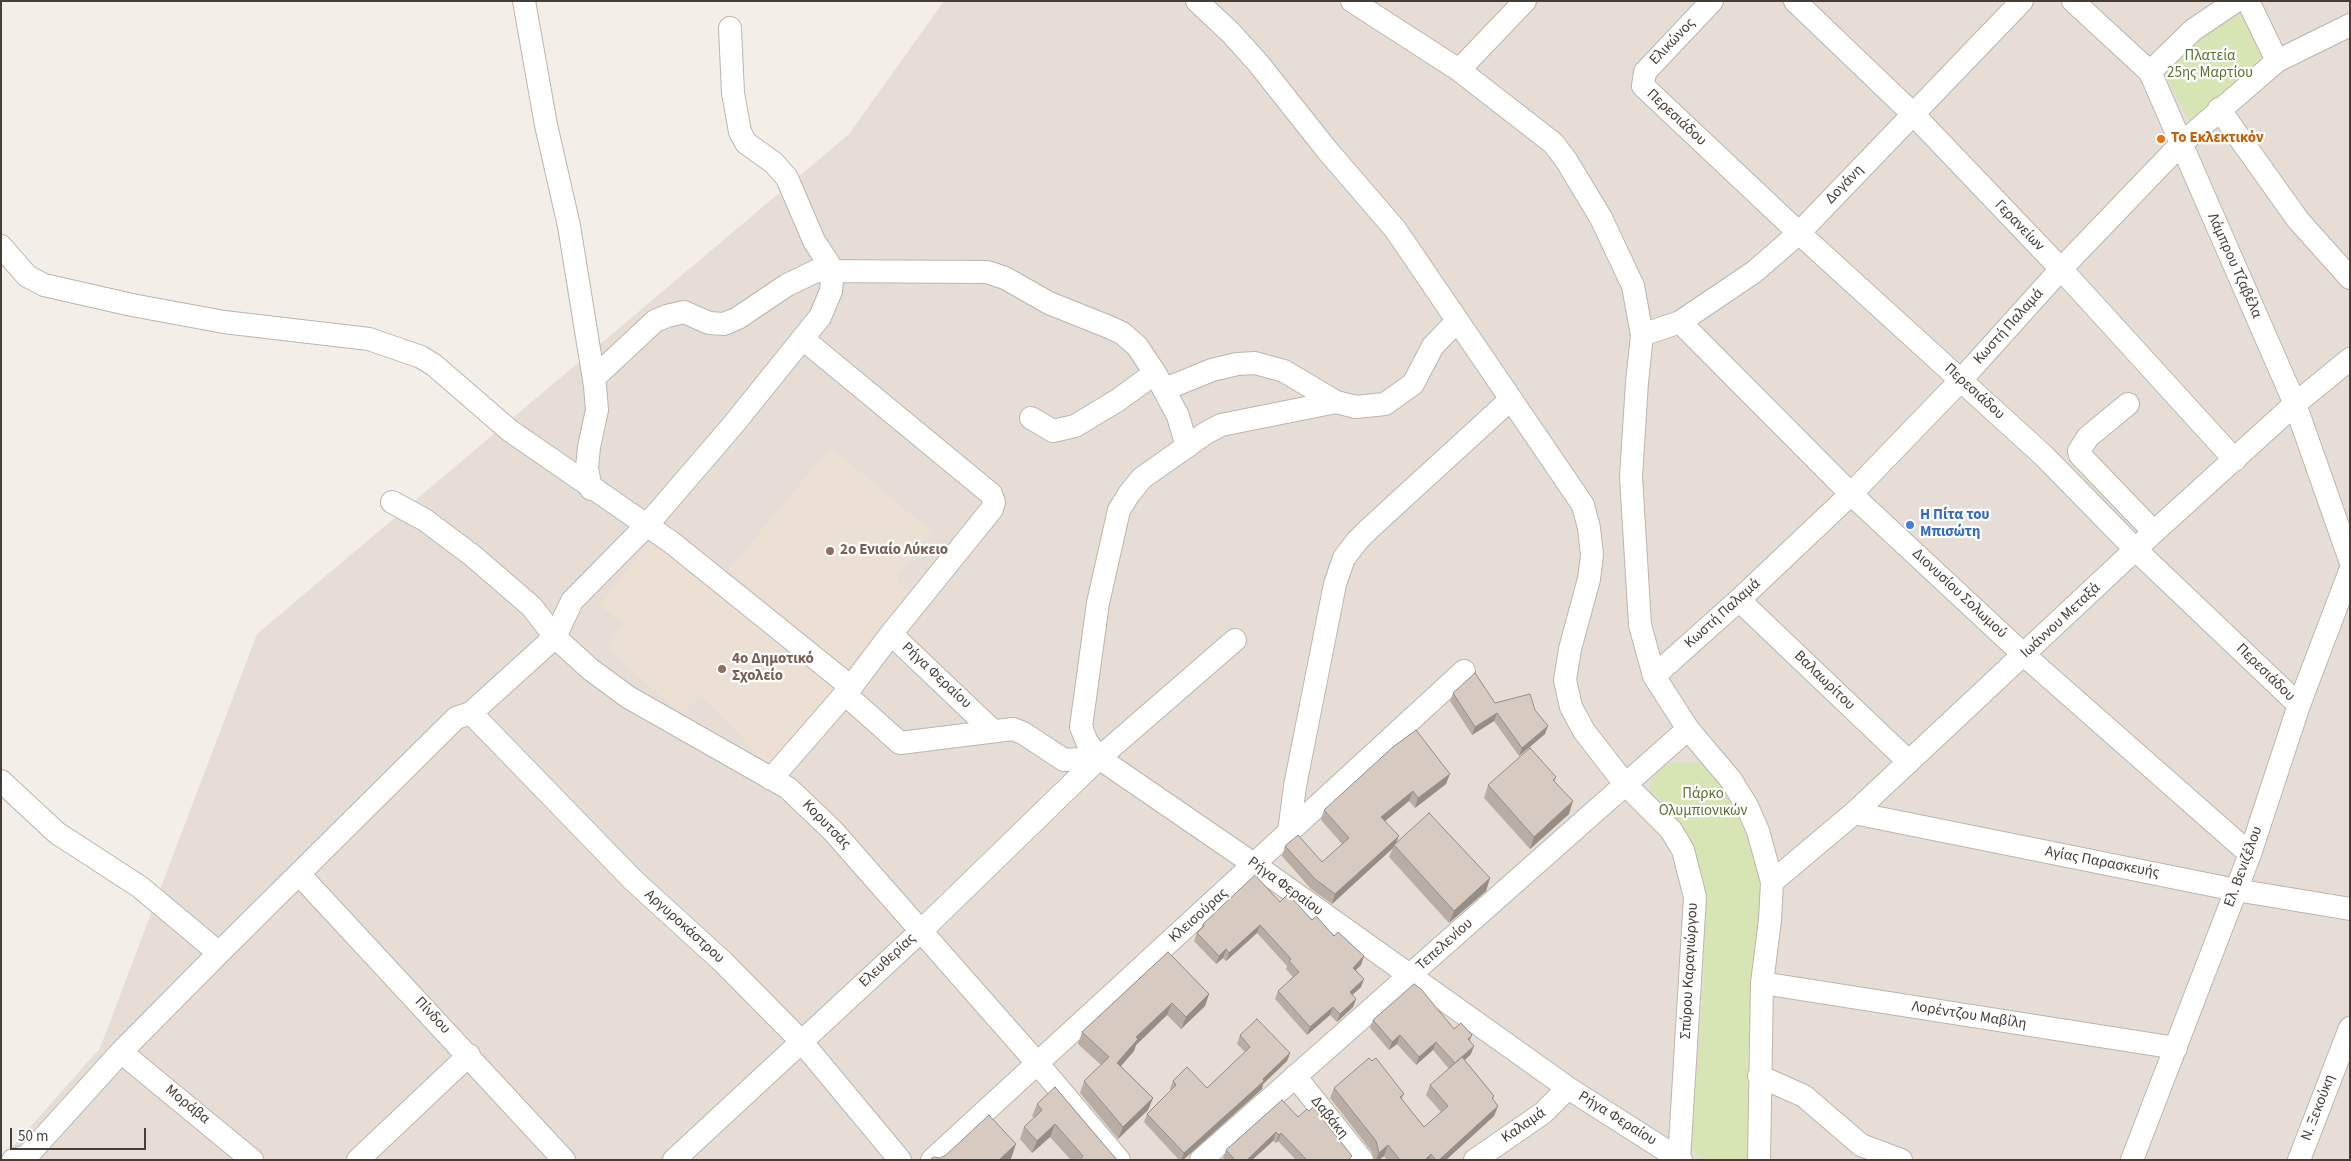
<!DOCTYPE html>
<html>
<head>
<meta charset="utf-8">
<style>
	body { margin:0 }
	#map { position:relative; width:2351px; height:1161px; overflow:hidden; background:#f3eee8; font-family:"Source Sans 3",sans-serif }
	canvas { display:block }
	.frame { position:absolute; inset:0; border:2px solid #463d37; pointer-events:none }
	.scale { position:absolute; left:10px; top:1128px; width:136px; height:22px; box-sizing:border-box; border:2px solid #463d37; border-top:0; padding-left:6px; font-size:15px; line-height:18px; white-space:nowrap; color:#463d37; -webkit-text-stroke:4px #fff; paint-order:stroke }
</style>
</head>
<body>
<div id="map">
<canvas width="2351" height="1161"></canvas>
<div class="frame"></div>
<div class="scale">50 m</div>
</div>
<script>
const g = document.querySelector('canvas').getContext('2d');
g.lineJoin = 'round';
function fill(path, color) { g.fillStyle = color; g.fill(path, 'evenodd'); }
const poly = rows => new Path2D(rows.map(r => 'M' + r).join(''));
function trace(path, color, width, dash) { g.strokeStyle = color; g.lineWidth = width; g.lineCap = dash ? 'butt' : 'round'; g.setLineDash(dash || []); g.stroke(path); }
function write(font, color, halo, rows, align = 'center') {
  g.font = font + ' "Source Sans 3",sans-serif'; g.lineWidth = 4.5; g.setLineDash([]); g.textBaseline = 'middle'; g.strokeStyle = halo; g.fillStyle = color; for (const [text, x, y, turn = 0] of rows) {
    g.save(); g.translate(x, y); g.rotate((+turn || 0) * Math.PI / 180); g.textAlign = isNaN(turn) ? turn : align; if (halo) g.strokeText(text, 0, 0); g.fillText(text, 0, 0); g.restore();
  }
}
fill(poly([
	[944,1,2350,1,2350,1160,1,1160,100,1048,257,634,849,134]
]), '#e6ded6');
fill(poly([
	[831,447,933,533,898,575,898,581,909,592,847,668,728,570],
	[654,536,762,622,836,690,770,767,701,695,681,715,607,647,623,622,599,606]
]), '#ebe0d3');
fill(poly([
	[2245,8,2266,55,2190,121,2163,72,2198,37],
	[1682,761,1703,764,1728,783,1759,872,1761,918,1747,1067,1748,1160,1702,1160,1691,1149,1704,972,1704,886,1694,846,1673,814,1650,791,1651,779,1663,766]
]), '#d7e4b4');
const minor = poly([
	[524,1,546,125,569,226,595,386,597,410,589,447,587,468,591,489],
	[1197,1,1231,33,1258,63,1327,150,1395,229,1583,505,1589,528,1592,555,1589,579,1570,649,1565,680,1571,707,1584,731,1625,784,1671,830,1683,850,1695,897,1679,1160],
	[1352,1,1459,70,1553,143,1566,160,1601,218,1633,286,1642,335,1637,382,1631,477,1640,625,1654,676,1688,729,1731,780,1747,806,1758,831,1772,882,1770,920,1762,983,1759,1160],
	[1712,1,1645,72,1643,86,1799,233,2044,456,2136,550,2299,705],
	[1795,1,1913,114,2061,269,2235,460],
	[2073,1,2150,72,2295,404,2350,560],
	[2248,1,2277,61],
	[1459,70,1525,1],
	[2150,72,2193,30,2236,1],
	[2219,109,2298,220,2350,278],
	[1,246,27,276,44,285,132,305,224,322,369,339,421,357,434,365,509,430,671,542,851,687],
	[1680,322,1851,494,2024,655,2250,854],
	[1642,335,1680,322,1754,272,1799,233,2022,1],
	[594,378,655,321,667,316,684,312,709,323,724,324,738,318,787,285,816,271,987,272,1005,278,1049,303,1109,327,1122,333,1137,346,1155,373,1178,416,1187,447],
	[1165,389,1212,370,1237,364,1255,363,1284,371,1336,402,1356,407,1385,404,1413,384,1433,346,1457,321],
	[2128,404,2088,437,2079,451,2080,455,2154,532],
	[1031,418,1053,431,1075,426,1118,400,1155,373],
	[392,502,425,520,473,556,532,607,555,637,572,601,647,525,733,425,820,317,831,291,833,270,814,241,787,178,774,163,746,143,740,132,733,93,730,28],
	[1739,600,1909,762],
	[891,634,993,731],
	[1235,640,1099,758,1087,742,1081,727,1098,603,1119,510,1129,494,1142,478,1206,433,1221,425,1336,402],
	[1654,676,1739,600,1851,494,1961,380,2061,269,2181,144,2277,61,2350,25],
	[845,694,900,743,1013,729,1023,733,1064,760,1099,758,1255,865,1568,1088,1681,1160],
	[471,713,555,637,590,669,628,697,788,788,833,831,1038,1064,1119,1160],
	[771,779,851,687,891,634,992,509,994,502,991,494,803,339],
	[1,781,57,833,140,887,219,953],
	[1854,813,2236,890,2350,909],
	[1289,832,1295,786,1335,584,1344,558,1357,541,1369,529,1511,399],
	[299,874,564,1160],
	[1772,882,1854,813,2154,532,2295,404,2350,359],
	[1762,983,2176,1048],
	[121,1052,252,1160],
	[1295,1076,1362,1160],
	[1759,1076,1804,1096,1861,1145,1901,1160],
	[13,1160,27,1156,121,1052,219,953,456,718,471,713,633,880,723,962,801,1041,900,1160],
	[358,1160,469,1055],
	[674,1160,921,931,1099,758],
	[932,1160,1464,671],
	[1201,1160,1688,729],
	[1475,1160,1543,1113,1568,1088],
	[2132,1160,2250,854,2299,705,2350,571],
	[2299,1160,2350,1028]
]);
trace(minor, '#beb4ab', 24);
trace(minor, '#fff', 22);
fill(poly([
	[1453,693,1495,703,1535,710,1545,734,1519,756,1494,721,1472,735,1450,701],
	[1556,777,1555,781,1569,814,1530,849,1484,798,1488,785],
	[1446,784,1415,808,1409,801,1385,821,1396,843,1490,878,1486,891,1449,923,1389,857,1393,848,1332,904,1311,889,1282,856,1285,846,1322,862,1342,844,1321,820,1324,810],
	[1280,902,1312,920,1364,956,1361,965,1356,970,1364,979,1361,987,1352,995,1356,999,1353,1007,1337,1022,1330,1015,1307,1035,1275,999,1278,991,1293,977,1286,969,1287,966,1257,933,1226,961,1223,958,1216,964,1194,941,1197,933,1200,930,1203,924],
	[1168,952,1209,994,1205,1006,1181,1029,1167,1015,1136,1045,1134,1051,1121,1066,1153,1098,1148,1110,1118,1139,1080,1093,1084,1081,1101,1065,1078,1044,1082,1032],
	[1373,1020,1454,1029,1472,1035,1470,1042,1471,1054,1465,1060,1494,1096,1493,1100,1498,1106,1494,1116,1446,1160,1387,1160,1384,1156,1379,1160,1374,1160,1372,1152,1330,1098,1334,1088,1404,1094,1402,1099,1424,1127,1441,1112,1426,1095,1430,1085,1449,1069,1433,1050,1416,1065,1397,1044,1389,1050,1370,1028],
	[1240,1035,1290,1053,1287,1061,1263,1084,1262,1089,1183,1160,1179,1160,1144,1122,1147,1114,1171,1090,1170,1089,1173,1081,1207,1088,1245,1052,1237,1044],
	[1037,1104,1117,1160,1071,1160,1050,1137,1032,1153,1020,1139,1024,1127,1034,1118,1032,1116],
	[1298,1117,1350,1160,1296,1160,1278,1141,1276,1143,1273,1141,1252,1160,1224,1160,1223,1158,1226,1150]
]), '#b9aea6');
fill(poly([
	[1497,713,1494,721,1472,735,1475,727],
	[1548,726,1545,734,1519,756,1522,748],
	[1450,774,1446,784,1415,808,1418,798],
	[1413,791,1409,801,1378,827,1381,817],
	[1573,801,1569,814,1530,849,1534,837],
	[1399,836,1395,846,1394,845,1393,848,1332,904,1335,894],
	[1490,878,1486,891,1449,923,1454,911],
	[1260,925,1257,933,1226,961,1229,953],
	[1226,949,1223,958,1216,964,1219,956],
	[1364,956,1361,965,1350,976,1353,968],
	[1364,979,1361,987,1347,1000,1350,992],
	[1209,994,1205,1006,1181,1029,1186,1017],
	[1356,999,1353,1007,1337,1022,1340,1014],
	[1172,1003,1167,1015,1136,1045,1134,1051,1113,1075,1117,1063,1136,1037],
	[1333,1007,1330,1015,1307,1035,1310,1027],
	[1400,1035,1397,1044,1389,1050,1392,1042],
	[1436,1042,1433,1050,1416,1065,1419,1057],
	[1474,1046,1471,1054,1452,1072,1455,1063],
	[1290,1053,1287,1061,1263,1084,1262,1089,1183,1160,1181,1160,1184,1153],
	[1153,1098,1148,1110,1118,1139,1123,1127],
	[1498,1106,1494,1116,1446,1160,1439,1160],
	[1055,1124,1050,1137,1032,1153,1037,1141],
	[1276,1132,1273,1141,1252,1160,1247,1160],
	[1281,1133,1278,1141,1276,1143,1279,1135],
	[1016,1144,1011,1159,1010,1160,999,1160],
	[1388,1145,1384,1156,1379,1160,1376,1160,1379,1153],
	[1431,1154,1429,1160,1425,1160]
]), '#968d87');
const building = poly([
	[1475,673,1495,703,1530,694,1535,710,1548,726,1522,748,1497,713,1475,727,1453,693,1475,673],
	[1416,730,1450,774,1418,798,1413,791,1381,817,1399,836,1335,894,1315,879,1285,846,1298,835,1322,862,1349,838,1324,810,1393,747,1416,730],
	[1530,748,1556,777,1553,780,1573,801,1534,837,1488,785,1530,748],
	[1429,813,1490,878,1454,911,1394,845,1429,813],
	[1255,875,1280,902,1288,894,1312,920,1316,916,1334,936,1338,932,1364,956,1353,968,1364,979,1350,992,1356,999,1340,1014,1333,1007,1310,1027,1278,991,1299,972,1289,961,1291,959,1260,925,1229,953,1226,949,1219,956,1197,933,1204,926,1203,924,1255,875],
	[1168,952,1209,994,1186,1017,1172,1003,1136,1037,1138,1039,1117,1063,1153,1098,1123,1127,1084,1081,1109,1057,1082,1032,1168,952],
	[1414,984,1421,989,1454,1029,1461,1023,1472,1035,1468,1039,1474,1046,1455,1063,1436,1042,1419,1057,1400,1035,1392,1042,1373,1020,1414,984],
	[1257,1019,1290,1053,1263,1079,1264,1081,1184,1153,1147,1114,1176,1085,1173,1081,1187,1067,1207,1088,1250,1047,1240,1035,1257,1019],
	[1462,1057,1494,1096,1492,1098,1498,1106,1439,1160,1436,1160,1431,1154,1425,1160,1400,1160,1388,1145,1379,1153,1376,1141,1334,1088,1369,1058,1372,1061,1376,1058,1404,1094,1400,1097,1424,1127,1448,1106,1430,1085,1462,1057],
	[1055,1087,1117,1160,1080,1160,1083,1156,1055,1124,1037,1141,1024,1127,1042,1110,1037,1104,1055,1087],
	[1282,1100,1298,1117,1307,1109,1309,1111,1313,1107,1352,1156,1348,1160,1307,1160,1281,1133,1279,1135,1276,1132,1247,1160,1235,1160,1226,1150,1282,1100],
	[989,1115,1016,1144,999,1160,930,1160,933,1157,940,1158,946,1155,989,1115]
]);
fill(building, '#d7cac1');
trace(building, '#968d87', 1);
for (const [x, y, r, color] of [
	[2161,139,5,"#e8710a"],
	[1910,525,5,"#3f7fe0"],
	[830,551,5,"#8d6e63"],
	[722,669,5,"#8d6e63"]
]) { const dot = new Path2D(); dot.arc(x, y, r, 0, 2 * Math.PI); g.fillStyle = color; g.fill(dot); trace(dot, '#fff', 2); }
write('15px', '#463d37', '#fff', [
	["Ελικώνος",1673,42,-46],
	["Περεσιάδου",1676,118,43],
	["Δογάνη",1845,185,-46],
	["Γερανείων",2019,226,46],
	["Λάμπρου Τζαβέλα",2234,266,66],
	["Κωστή Παλαμά",2009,327,-48],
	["Περεσιάδου",1974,392,42],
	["Διονυσίου Σολωμού",1959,594,43],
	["Κωστή Παλαμά",1723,614,-42],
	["Ιωάννου Μεταξά",2061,621,-43],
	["Περεσιάδου",2265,673,44],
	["Ρήγα Φεραίου",936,676,43],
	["Βαλαωρίτου",1824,681,44],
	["Κορυτσάς",826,825,46],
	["Αγίας Παρασκευής",2102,863,11],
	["Ελ. Βενιζέλου",2244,867,-70],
	["Ρήγα Φεραίου",1285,887,36],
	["Κλεισούρας",1199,916,-42],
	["Αργυροκάστρου",684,927,42],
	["Τεπελενίου",1445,945,-42],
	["Ελευθερίας",888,961,-43],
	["Σπύρου Καραγιώργου",1690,971,-87],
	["Πίνδου",432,1016,47],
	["Λορέντζου Μαβίλη",1969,1016,9],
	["Μοράβα",187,1105,39],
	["Ν. Ξεκούκη",2319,1108,-69],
	["Δαβάκη",1329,1118,51],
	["Ρήγα Φεραίου",1617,1119,32],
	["Καλαμά",1524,1126,-35]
]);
write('15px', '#55742e', '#fff', [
	["Πλατεία",2210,57],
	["25ης Μαρτίου",2210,74],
	["Πάρκο",1703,795],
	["Ολυμπιονικών",1703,812]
]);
write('bold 15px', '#c56008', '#fff', [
	["Το Εκλεκτικὀν",2171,139]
], 'left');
write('bold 15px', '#366cbe', '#fff', [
	["Η Πίτα του",1920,516],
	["Μπισώτη",1920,533]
], 'left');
write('bold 15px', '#785e54', '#fff', [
	["2ο Ενιαίο Λύκειο",840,551],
	["4ο Δημοτικό",732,660],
	["Σχολείο",732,677]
], 'left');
</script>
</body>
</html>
